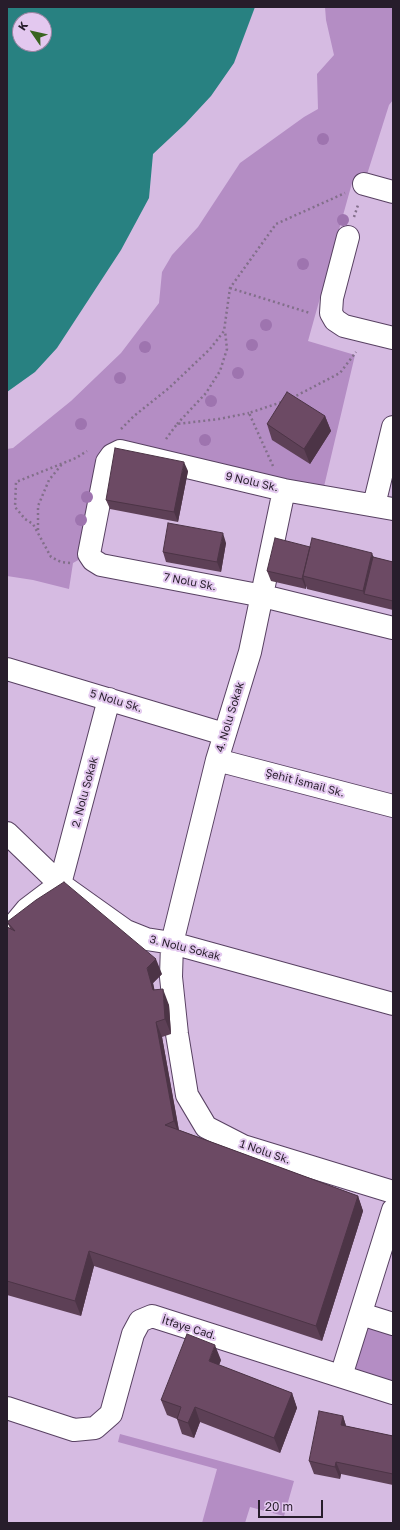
<!DOCTYPE html>
<html>
<head>
<meta charset="utf-8">
<style>
	body { margin:0 }
	#map { position:relative; width:400px; height:1530px; overflow:hidden; background:#d6bbe2; font-family:"Golos Text",sans-serif }
	canvas { display:block }
	.frame { position:absolute; inset:0; border:8px solid #271d2b; pointer-events:none }
	.north { position:absolute; left:12px; top:12px; width:40px; height:40px; box-sizing:border-box; background:#e3c8ef; border:1px solid #9884a1; border-radius:50%; rotate:304deg; font-size:11px; font-weight:700; line-height:16px; text-align:center; color:#271d2b }
	.north::after { content:''; display:block; margin:auto; width:14px; height:18px; background:#396420; clip-path:polygon(50% 0,100% 100%,50% 72%,0 100%) }
	.scale { position:absolute; left:258px; top:1500px; width:65px; height:18px; box-sizing:border-box; border:2px solid #271d2b; border-top:0; padding-left:5px; font-size:12px; line-height:14px; white-space:nowrap; color:#271d2b; -webkit-text-stroke:3px #e3c8ef; paint-order:stroke }
</style>
</head>
<body>
<div id="map">
<canvas width="400" height="1530"></canvas>
<div class="frame"></div>
<div class="north">K</div>
<div class="scale">20 m</div>
</div>
<script>
const g = document.querySelector('canvas').getContext('2d');
g.lineJoin = 'round';
function fill(path, color) { g.fillStyle = color; g.fill(path, 'evenodd'); }
const poly = rows => new Path2D(rows.map(r => 'M' + r).join(''));
function trace(path, color, width, dash) { g.strokeStyle = color; g.lineWidth = width; g.lineCap = dash ? 'butt' : 'round'; g.setLineDash(dash || []); g.stroke(path); }
function write(font, color, halo, rows, align = 'center') {
  g.font = font + ' "Golos Text",sans-serif'; g.lineWidth = 4; g.setLineDash([]); g.textBaseline = 'middle'; g.strokeStyle = halo; g.fillStyle = color; for (const [text, x, y, turn = 0] of rows) {
    g.save(); g.translate(x, y); g.rotate((+turn || 0) * Math.PI / 180); g.textAlign = isNaN(turn) ? turn : align; if (halo) g.strokeText(text, 0, 0); g.fillText(text, 0, 0); g.restore();
  }
}
fill(poly([
	[325,7,393,7,393,100,389,105,364,184,352,183,308,341,355,355,322,495,112,455,89,554,73,563,69,589,33,580,7,576,7,449,13,448,71,401,121,353,159,303,162,272,172,255,198,227,240,163,304,117,318,109,317,74,334,55,326,20],
	[361,1314,393,1324,393,1393,341,1376],
	[120,1434,294,1481,284,1516,250,1507,245,1523,202,1523,217,1469,118,1442]
]), '#b48dc4');
fill(poly([
	[7,7,255,7,234,63,211,96,185,124,153,154,149,198,121,250,57,348,35,372,7,392],
	[20,20,44,20,44,44,20,44]
]), '#288181');
const minor = poly([
	[364,184,393,192],
	[348,237,332,298,331,313,335,320,344,326,393,338],
	[284,490,250,652,217,760,172,943,171,977,177,1034,187,1095,206,1127,243,1146,393,1192],
	[374,505,393,427],
	[393,509,284,490,120,451,112,455,107,462,89,554,93,560,101,565,263,596,393,628],
	[7,669,224,734],
	[217,760,393,806],
	[7,833,60,884,126,931,146,939,172,943,393,1004],
	[7,933,27,909,60,884,109,699],
	[361,1314,393,1324],
	[341,1376,393,1210],
	[7,1408,74,1430,95,1428,111,1414,133,1334,140,1321,152,1316,393,1393]
]);
trace(minor, '#584162', 24);
trace(poly([
	[354,217,358,205],
	[230,288,310,313],
	[292,398,340,373,356,352],
	[177,424,206,393,220,371,227,349,225,331],
	[121,429,134,416,169,388,210,349,224,331,230,288,276,224,345,193],
	[166,439,177,424,219,419,249,413],
	[273,466,249,413,282,402],
	[38,530,38,506,49,480,62,464],
	[70,563,61,562,51,557,33,524,25,519,15,507,16,482,76,458,87,451]
]), '#826f8a', 2.5, [2, 3]);
trace(minor, '#fff', 22);
g.fillStyle = '#9e74af';
for (const [x, y] of [
	[323,139],
	[343,220],
	[303,264],
	[266,325],
	[252,345],
	[145,347],
	[238,373],
	[120,378],
	[211,401],
	[81,424],
	[205,440],
	[87,497],
	[81,520]
]) { g.beginPath(); g.arc(x, y, 6, 0, 2 * Math.PI); g.fill(); }
fill(poly([
	[325,416,331,431,310,464,272,440,267,424],
	[188,471,178,522,110,509,106,500],
	[226,543,221,572,166,562,163,552],
	[310,547,373,557,393,562,393,610,307,589,306,586,306,589,271,581,267,571],
	[7,922,162,974,153,983,154,990,169,1005,171,1034,162,1037,179,1130,358,1196,363,1211,322,1341,94,1266,81,1316,7,1295,7,927,10,928],
	[221,1360,219,1365,292,1393,297,1408,280,1453,200,1422,194,1438,182,1434,177,1419,167,1415,161,1400],
	[343,1416,346,1426,393,1436,393,1485,341,1474,340,1479,314,1474,309,1461]
]), '#5d4056');
fill(poly([
	[325,416,331,431,310,464,304,449],
	[184,462,188,471,178,522,174,512],
	[223,533,226,543,221,572,217,562],
	[372,553,377,566,364,594,363,591],
	[303,576,306,586,306,589,302,579],
	[156,959,162,974,153,983,158,1005,153,990,147,968],
	[163,989,169,1005,171,1034,165,1019],
	[156,1022,162,1037,180,1137,174,1121],
	[358,1196,363,1211,322,1341,316,1326],
	[89,1251,94,1266,81,1316,75,1301],
	[215,1345,221,1360,215,1376,209,1361],
	[292,1393,297,1408,280,1453,274,1438],
	[195,1407,200,1422,194,1438,188,1423],
	[343,1416,347,1429,341,1425],
	[336,1462,341,1474,340,1479,335,1467]
]), '#4c3446');
const building = poly([
	[287,392,325,416,304,449,267,424,287,392],
	[115,448,184,462,174,512,106,500,115,448],
	[168,523,223,533,217,562,163,552,168,523],
	[275,538,310,547,302,579,267,571,275,538],
	[312,538,372,553,363,591,303,576,312,538],
	[373,557,393,562,393,601,364,594,373,557],
	[64,882,156,959,147,968,153,990,163,989,165,1019,156,1022,174,1121,165,1125,358,1196,316,1326,89,1251,75,1301,7,1281,7,927,15,931,7,922,36,900,64,882],
	[187,1334,215,1345,209,1361,292,1393,274,1438,195,1407,188,1423,177,1419,181,1407,161,1400,187,1334],
	[319,1411,343,1416,341,1425,393,1436,393,1474,336,1462,335,1467,309,1461,319,1411]
]);
fill(building, '#6c4a64');
trace(building, '#4c3446', 1);
write('11px', '#271d2b', '#e3c8ef', [
	["9 Nolu Sk.",252,482,13],
	["7 Nolu Sk.",190,582,11],
	["5 Nolu Sk.",116,701,17],
	["4. Nolu Sokak",230,717,-73],
	["Şehit İsmail Sk.",305,783,15],
	["2. Nolu Sokak",85,792,-75],
	["3. Nolu Sokak",185,948,14],
	["1 Nolu Sk.",265,1152,19],
	["İtfaye Cad.",189,1328,17]
]);
</script>
</body>
</html>
